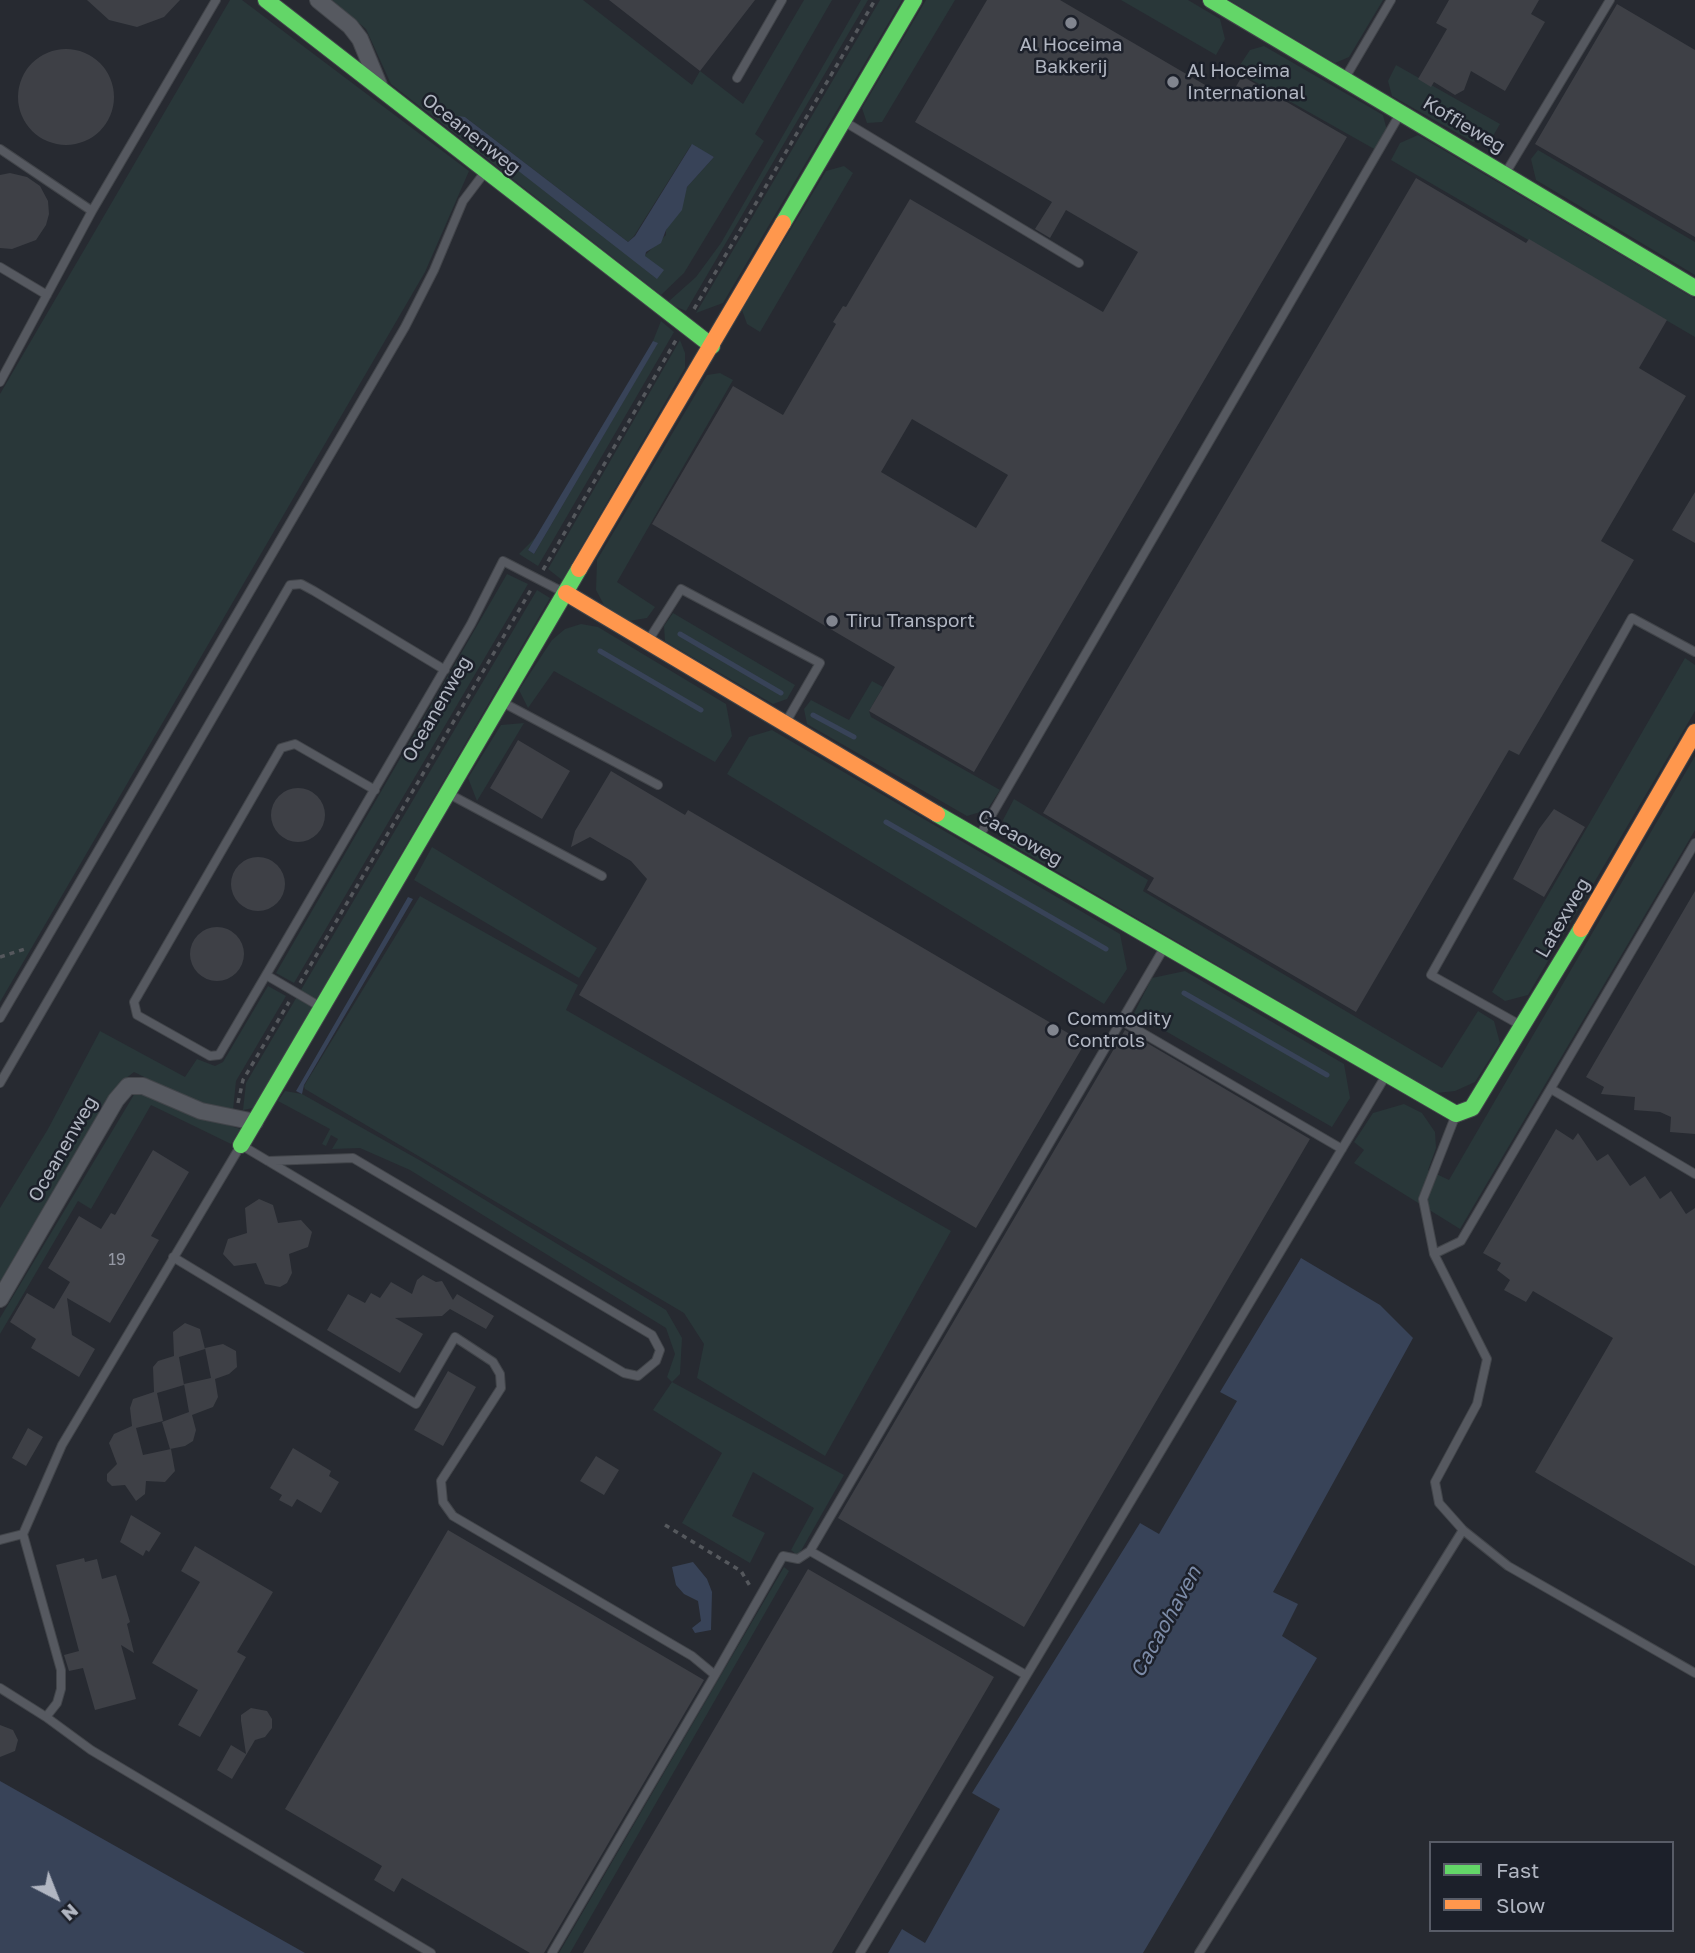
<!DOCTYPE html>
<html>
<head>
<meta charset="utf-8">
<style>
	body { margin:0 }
	#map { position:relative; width:1695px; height:1953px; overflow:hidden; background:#272a31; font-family:"Golos Text",sans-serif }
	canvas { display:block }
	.legend { position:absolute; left:1429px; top:1841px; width:245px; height:91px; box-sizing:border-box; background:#1c202a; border:2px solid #585c67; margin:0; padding:9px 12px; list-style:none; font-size:21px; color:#b1b6c2 }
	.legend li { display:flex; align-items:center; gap:14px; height:35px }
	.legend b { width:35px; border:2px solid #585c67 }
	.north { position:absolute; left:21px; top:1862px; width:70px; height:70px; -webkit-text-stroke:5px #1c202a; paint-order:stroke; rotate:138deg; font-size:19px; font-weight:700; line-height:28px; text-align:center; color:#b1b6c2 }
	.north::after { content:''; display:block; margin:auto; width:24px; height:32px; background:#b1b6c2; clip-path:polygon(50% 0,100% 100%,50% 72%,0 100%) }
</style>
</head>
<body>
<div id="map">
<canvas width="1695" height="1953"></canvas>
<ul class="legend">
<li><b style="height:9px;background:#63d668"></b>Fast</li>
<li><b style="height:9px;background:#ff974d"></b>Slow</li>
</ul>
<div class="north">N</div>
</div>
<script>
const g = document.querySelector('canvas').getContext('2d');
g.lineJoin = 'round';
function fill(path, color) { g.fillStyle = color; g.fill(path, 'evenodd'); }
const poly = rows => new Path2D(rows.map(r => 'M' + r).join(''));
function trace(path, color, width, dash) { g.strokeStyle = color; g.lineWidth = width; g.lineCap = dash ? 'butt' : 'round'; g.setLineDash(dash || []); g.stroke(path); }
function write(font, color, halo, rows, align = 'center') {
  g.font = font + ' "Golos Text",sans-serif'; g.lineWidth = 5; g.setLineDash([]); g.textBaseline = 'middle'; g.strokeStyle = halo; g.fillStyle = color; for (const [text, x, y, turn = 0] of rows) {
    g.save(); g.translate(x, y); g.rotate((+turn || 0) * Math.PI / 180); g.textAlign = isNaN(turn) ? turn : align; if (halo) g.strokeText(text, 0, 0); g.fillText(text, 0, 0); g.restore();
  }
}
fill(poly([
	[230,0,242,0,469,171,425,272,0,1002,0,394],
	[332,0,583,0,692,85,700,71,743,104,804,0,832,0,755,134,764,141,684,273,661,295,391,84,366,29],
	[465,117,628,242,634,236,691,145,714,157,687,187,666,230,666,235,645,255,515,168,457,124],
	[861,0,868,0,686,311,672,305,668,302,696,277,721,243],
	[880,0,902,0,723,303,696,313],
	[926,0,955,0,882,122,867,123,862,108],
	[1121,0,1188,0,1220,19,1225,39,1216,55],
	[1229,0,1383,0,1349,57,1335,63],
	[1264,46,1383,115,1387,131,1376,150,1236,71,1250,50],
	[1396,65,1500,124,1493,136,1473,142,1392,96,1388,81],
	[1418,135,1695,299,1695,337,1391,160,1400,143],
	[1538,150,1695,242,1695,275,1536,180,1531,159],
	[844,166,853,173,760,332,747,324,742,310,826,171],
	[661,321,674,332,538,566,519,554,536,537,528,550,534,554,657,344,653,341],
	[680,340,685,353,685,368,562,580,548,569],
	[720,373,733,380,617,582,655,607,647,618,629,621,604,605,596,590,597,560,707,375],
	[507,574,528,584,294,983,276,973],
	[537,590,550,598,253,1108,243,1110,246,1083],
	[673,613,795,685,787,699,773,704,665,641,664,626],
	[581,624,598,627,726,704,732,736,715,762,554,671,528,708,519,690,552,640,565,629],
	[1685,658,1695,665,1695,711,1528,995,1505,1001,1492,992],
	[872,681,883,687,869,711,871,717,1000,790,987,810,967,816,807,724,804,709,811,700,849,720],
	[524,723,477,801,468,778,501,725],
	[772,730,1120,934,1127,969,1104,1004,727,774,749,737],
	[1695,756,1695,830,1460,1229,1354,1163,1364,1150,1354,1142,1373,1113,1404,1104,1422,1113,1435,1132,1436,1148,1428,1170,1449,1180],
	[1014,799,1148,880,1143,891,1442,1068,1478,1011,1494,1021,1500,1043,1475,1082,1455,1091,1436,1093,1010,844,1003,820],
	[432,847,597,948,579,978,414,880],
	[420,896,578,985,566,1010,951,1231,825,1456,697,1378,704,1344,684,1313,305,1089,304,1086],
	[1185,971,1344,1064,1350,1098,1332,1127,1162,1029,1130,1021,1152,978],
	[268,986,286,996,236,1081,233,1110,198,1103,134,1072,125,1079,0,1294,0,1208,48,1129,100,1031,185,1077,197,1059,215,1066,223,1062],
	[138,1088,178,1109,240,1129,231,1144,151,1105,91,1209,78,1201,0,1334,0,1318],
	[285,1091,302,1094,421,1161,666,1310,682,1338,680,1374,672,1382,844,1475,798,1556,791,1550,814,1508,753,1472,732,1516,765,1533,750,1563,682,1523,722,1453,653,1410,672,1382,667,1377,675,1354,666,1328,410,1170,360,1148,332,1149,338,1139,331,1135,326,1146,322,1144,330,1129,278,1101],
	[784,1567,789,1571,570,1953,559,1953]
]), '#293739');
fill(poly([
	[458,116,465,117,628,242,635,236,692,144,714,157,687,187,682,210,666,230,661,243,646,252,645,256,664,270,657,279,457,123],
	[653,341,658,343,534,554,528,550],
	[408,897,413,899,304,1085,302,1094,296,1091],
	[1301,1258,1380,1305,1413,1338,1273,1592,1298,1604,1282,1636,1317,1658,1143,1953,888,1953,902,1929,925,1943,1000,1809,972,1793,1140,1523,1159,1534,1237,1401,1220,1392],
	[693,1562,707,1579,712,1592,711,1630,695,1633,692,1628,701,1621,698,1601,684,1594,676,1585,672,1567],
	[0,1781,305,1953,0,1953]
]), '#384358');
trace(poly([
	[680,634,781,693],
	[600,651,701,710],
	[813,715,854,737],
	[886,822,1106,949],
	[1184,993,1327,1075]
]), '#384358', 5);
fill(poly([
	[87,0,180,0,164,17,137,27,109,20],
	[609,0,755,0,700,71],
	[987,0,1060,0,1229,99,1242,76,1347,137,974,772,869,711,895,667,652,524,733,386,783,415,836,324,833,322,843,306,846,307,910,199,1103,312,1138,252,1066,210,1050,238,1035,229,1052,202,915,122],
	[912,419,1008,475,976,528,881,472],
	[1449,0,1539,0,1531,14,1545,22,1505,91,1471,71,1464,90,1455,95,1434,82,1431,87,1418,79,1447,29,1436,23],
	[1617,4,1695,50,1695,237,1535,144],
	'18 97a48 48 0 1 1 96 0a48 48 0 1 1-96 0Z',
	[10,173,27,177,40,186,48,201,49,214,46,225,36,240,12,249,0,248,0,175],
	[1416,178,1526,243,1529,239,1667,320,1639,368,1686,396,1601,541,1634,560,1519,755,1509,750,1356,1012,1147,890,1154,878,1043,813],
	[1695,492,1695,543,1672,530],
	[518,740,570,771,542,819,490,788],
	[611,771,685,815,688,810,1085,1043,976,1228,579,995,647,879,631,861,590,837,571,847,575,831],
	'271 815a27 27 0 1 1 54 0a27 27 0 1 1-54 0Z',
	[1554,809,1585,827,1544,897,1513,879,1539,829],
	'231 884a27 27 0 1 1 54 0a27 27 0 1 1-54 0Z',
	[1695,891,1695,1134,1670,1132,1671,1117,1660,1112,1634,1110,1635,1097,1601,1094,1604,1087,1586,1077],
	'190 954a27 27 0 1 1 54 0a27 27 0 1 1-54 0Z',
	[1125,1030,1310,1139,1024,1627,838,1518],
	[1556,1129,1573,1140,1578,1133,1597,1161,1608,1154,1630,1186,1645,1176,1660,1199,1671,1191,1686,1214,1695,1208,1695,1566,1535,1472,1613,1338,1533,1291,1526,1302,1504,1290,1510,1280,1497,1270,1501,1263,1483,1253],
	[153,1150,189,1172,151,1236,159,1240,110,1323,67,1298,72,1335,95,1349,79,1377,31,1348,36,1339,10,1322,27,1293,54,1309,70,1282,48,1268,79,1216,101,1229,111,1213,115,1215],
	[259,1199,273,1205,278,1223,301,1220,312,1232,308,1247,289,1254,292,1273,287,1283,280,1287,265,1284,256,1263,234,1266,223,1254,228,1239,247,1233,245,1208],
	[423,1275,436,1282,442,1281,453,1300,457,1294,494,1316,486,1329,450,1309,442,1316,395,1318,423,1334,400,1373,327,1330,348,1294,365,1303,371,1293,380,1298,391,1282,412,1294,417,1280],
	[185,1323,200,1329,205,1349,179,1357,184,1385,157,1393,163,1421,136,1428,143,1455,171,1449,175,1471,165,1482,146,1481,145,1494,136,1501,125,1485,112,1486,107,1481,107,1474,117,1464,109,1443,114,1434,132,1426,130,1408,133,1399,154,1392,153,1367,158,1361,174,1356,173,1332],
	[223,1344,236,1351,237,1367,229,1374,215,1379,218,1397,213,1407,192,1415,196,1430,193,1441,185,1446,170,1449,162,1422,189,1412,184,1384,211,1378,205,1348],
	[448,1371,476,1387,443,1446,414,1430],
	[28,1428,43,1437,26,1466,12,1458],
	[293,1448,331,1471,329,1476,339,1482,321,1513,297,1499,292,1507,279,1500,282,1495,270,1488],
	[596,1456,619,1470,604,1495,580,1481],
	[131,1515,161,1533,149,1552,146,1550,143,1556,120,1542],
	[448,1530,704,1680,544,1953,530,1953,402,1878,394,1892,374,1880,382,1866,285,1809],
	[195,1546,273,1592,237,1652,246,1657,200,1737,178,1725,198,1690,152,1663,200,1582,181,1571],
	[84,1558,85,1562,97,1559,102,1579,116,1575,130,1622,127,1624,134,1653,121,1645,136,1699,95,1710,83,1668,69,1671,64,1655,79,1651,56,1565],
	[808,1569,994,1677,832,1953,583,1953],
	[251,1708,267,1711,272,1719,272,1728,265,1737,255,1740,232,1779,217,1770,231,1745,246,1754,241,1721,241,1715],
	[0,1725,13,1730,18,1740,15,1751,0,1757]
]), '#3e4046');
const lane = poly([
	[737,78,782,0],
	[1345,78,1391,0],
	[845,122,1079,263],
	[0,149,92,211],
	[1505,174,1610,0],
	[0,267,47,295],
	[0,382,92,211,216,0],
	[648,641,681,589,820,663,786,722],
	[502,702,658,785],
	[375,790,295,744,281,748,134,1002,137,1015,210,1056,219,1055,266,975,471,624,503,561,563,592],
	[451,795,602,876],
	[980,835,1400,114],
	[266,975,319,1006],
	[0,1018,405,327,434,270,463,201,485,172],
	[1122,1021,1342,1149],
	[1522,1026,1431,975,1632,618,1695,652],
	[0,1083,290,585,301,584,314,591,445,670],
	[1551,1089,1695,1174],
	[1455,1117,1423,1199,1434,1254,1487,1359,1477,1404,1435,1482,1439,1503,1463,1530,1508,1566,1695,1673],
	[1434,1254,1461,1241,1695,843],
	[173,1257,416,1404,455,1337,493,1362,500,1374,501,1388,441,1481,443,1502,453,1516,692,1656,715,1675,783,1556,798,1559,810,1551],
	[0,1540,23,1534],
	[1026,1675,810,1551,1164,948],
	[0,1688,46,1717,57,1703,61,1689,61,1670,23,1534,62,1445,241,1145,624,1373,638,1376,656,1361,660,1350,652,1335,353,1158,268,1161],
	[46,1717,91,1750,431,1953],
	[552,1953,715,1675],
	[860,1953,1385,1077],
	[1199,1953,1463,1530]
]);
const street = poly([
	[318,0,350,26,360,39,379,85],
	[0,1299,116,1100,128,1086,143,1086,201,1111,255,1122]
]);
const fast = poly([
	[266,0,712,346],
	[1211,0,1695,288],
	[783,223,914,0],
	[937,814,1456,1114,1472,1108,1581,929],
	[241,1145,579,569]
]);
const slow = poly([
	[579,569,783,223],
	[566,593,937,814],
	[1581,929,1695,732]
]);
trace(lane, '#42454a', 10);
trace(street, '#42454a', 18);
trace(fast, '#42454a', 18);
trace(slow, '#42454a', 18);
trace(poly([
	[694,309,875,0],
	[543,570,676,340],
	[0,957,25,949],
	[300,983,532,588],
	[238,1103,243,1080,289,1002],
	[665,1525,741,1571,750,1586]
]), '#55585d', 3.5, [5, 5]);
trace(lane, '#565960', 8);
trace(street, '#565960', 16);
trace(fast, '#63d668', 16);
trace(slow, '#ff974d', 16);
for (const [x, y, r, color] of [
	[1071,23,7,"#81858f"],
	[1173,82,7,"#81858f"],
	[832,621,7,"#81858f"],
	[1053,1030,7,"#81858f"]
]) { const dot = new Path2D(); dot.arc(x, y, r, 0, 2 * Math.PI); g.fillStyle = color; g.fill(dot); trace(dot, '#1c202a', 2.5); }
write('16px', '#9498a3', null, [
	["19",117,1260]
]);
write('19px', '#b1b6c2', '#1c202a', [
	["Al Hoceima",1071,45,"center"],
	["Bakkerij",1071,67,"center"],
	["Al Hoceima",1187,71],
	["International",1187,93],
	["Tiru Transport",846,621],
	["Commodity",1067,1019],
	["Controls",1067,1041]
], 'left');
write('19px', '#b1b6c2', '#1c202a', [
	["Koffieweg",1464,125,31],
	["Oceanenweg",471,134,38],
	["Oceanenweg",437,709,-60],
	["Cacaoweg",1020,838,30],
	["Latexweg",1563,918,-60],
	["Oceanenweg",63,1149,-60]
]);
write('italic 21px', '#7c8ba7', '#1c202a', [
	["Cacaohaven",1166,1622,-61]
]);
</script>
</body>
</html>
